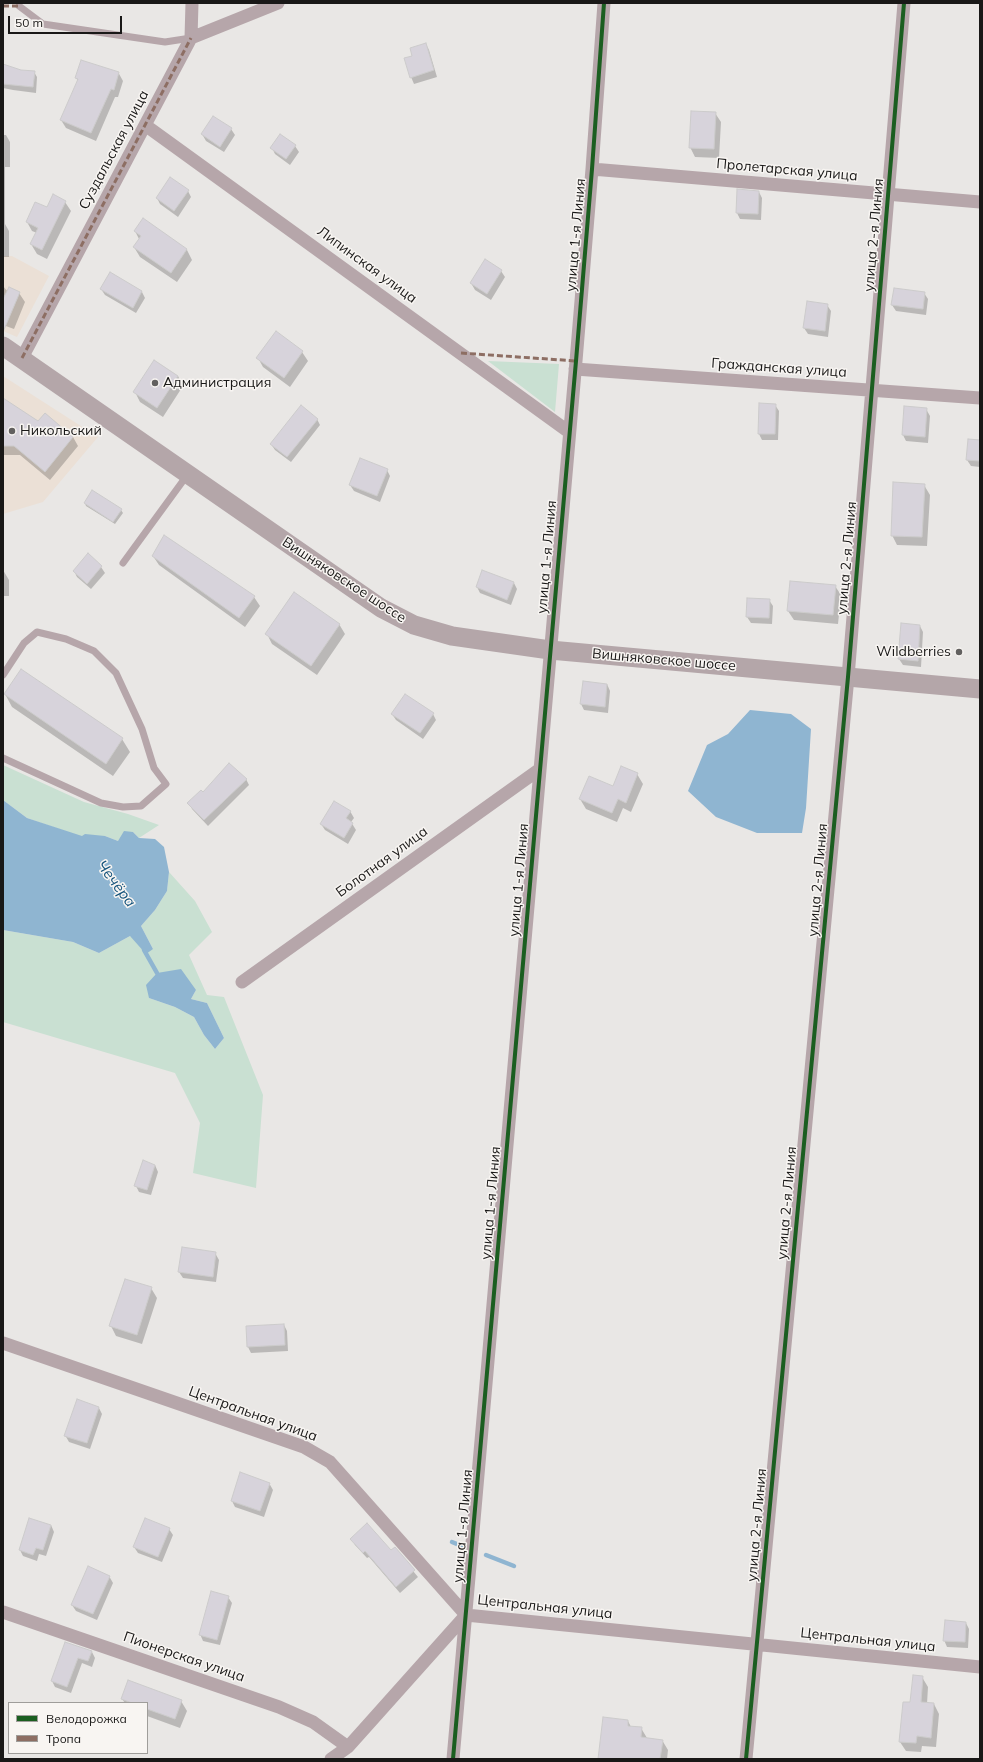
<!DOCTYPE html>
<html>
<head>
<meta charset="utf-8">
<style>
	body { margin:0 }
	#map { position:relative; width:983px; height:1762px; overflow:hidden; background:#e9e7e5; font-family:Mulish,sans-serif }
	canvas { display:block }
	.frame { position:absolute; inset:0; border:4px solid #191817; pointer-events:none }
	.legend { position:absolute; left:8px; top:1702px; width:140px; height:52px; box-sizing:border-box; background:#f8f5f2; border:1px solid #9f9d9a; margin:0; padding:5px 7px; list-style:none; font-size:12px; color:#191817 }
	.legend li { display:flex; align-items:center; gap:8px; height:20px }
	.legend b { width:20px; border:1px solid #9f9d9a }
	.scale { position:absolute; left:8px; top:16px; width:114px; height:18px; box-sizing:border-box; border:2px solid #191817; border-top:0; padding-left:5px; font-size:12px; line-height:14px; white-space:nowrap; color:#191817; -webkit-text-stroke:3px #f8f5f2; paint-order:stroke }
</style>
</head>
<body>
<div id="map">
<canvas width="983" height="1762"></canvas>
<div class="frame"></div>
<ul class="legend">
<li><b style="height:5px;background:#1b5e20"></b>Велодорожка</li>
<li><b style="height:5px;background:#8d6e63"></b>Тропа</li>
</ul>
<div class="scale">50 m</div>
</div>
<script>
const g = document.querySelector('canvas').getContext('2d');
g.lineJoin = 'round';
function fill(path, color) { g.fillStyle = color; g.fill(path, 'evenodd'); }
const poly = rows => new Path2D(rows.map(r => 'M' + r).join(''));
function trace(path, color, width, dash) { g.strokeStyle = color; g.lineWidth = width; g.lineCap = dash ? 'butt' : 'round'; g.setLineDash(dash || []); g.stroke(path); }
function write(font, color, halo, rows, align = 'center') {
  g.font = font + ' Mulish,sans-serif'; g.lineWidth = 3; g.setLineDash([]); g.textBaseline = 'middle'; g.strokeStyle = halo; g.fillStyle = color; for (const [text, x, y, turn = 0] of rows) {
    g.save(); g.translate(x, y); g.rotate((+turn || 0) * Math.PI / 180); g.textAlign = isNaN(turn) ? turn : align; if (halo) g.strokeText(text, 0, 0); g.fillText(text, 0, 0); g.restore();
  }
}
fill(poly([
	[3,256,12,256,49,276,17,337,3,331],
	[3,376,98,437,43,502,3,514]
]), '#ebe0d6');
fill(poly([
	[488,361,559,364,555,412],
	[3,765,84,802,128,814,159,825,139,838,133,832,118,841,105,836,82,837,27,818,3,800],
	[169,872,195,901,212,932,189,955,207,995,224,997,263,1095,256,1188,193,1173,200,1123,175,1073,3,1022,3,930,73,942,99,953,130,936,153,949,141,926,155,910,167,891],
	[196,990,191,999,207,1003,224,1038,215,1049,204,1035,194,1017,175,1007,149,998]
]), '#c9e0d2');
fill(poly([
	[750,710,791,714,811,729,806,808,802,833,757,833,716,817,688,791,707,745,728,734],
	[3,800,27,818,82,836,85,834,105,836,118,841,124,831,133,832,139,838,155,839,164,847,169,872,167,891,155,910,141,926,153,949,146,954,130,936,99,953,73,942,3,930],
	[181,969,196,990,191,999,207,1003,224,1038,215,1049,204,1035,194,1017,175,1007,149,998,146,985,157,973]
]), '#8fb5d1');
fill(poly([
	[426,44,429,50,437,77,414,84,411,77,414,56],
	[3,66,20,71,34,72,37,77,36,93,13,90,3,88],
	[118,72,123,81,118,97,115,97,96,141,66,128,61,120,78,81,76,78],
	[715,113,721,122,719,158,695,157,690,147],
	[213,117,231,129,235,135,224,152,206,141,202,134],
	[3,135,6,135,10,142,10,167,5,167,5,224,9,231,9,257,3,257],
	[295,146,299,152,290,165,275,154,272,148],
	[188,191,191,197,178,217,160,204,157,198],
	[759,192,762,198,761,220,740,219,737,213],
	[65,202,71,211,47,259,37,254,31,244,37,233,32,231,27,222,47,209],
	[143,220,187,250,192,260,177,282,140,257,134,247,139,239,135,231],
	[501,271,505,277,491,300,475,290,471,283],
	[110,274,142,292,145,298,136,313,105,295,101,289],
	[3,286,8,292,19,293,25,302,14,329,3,325],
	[924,293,928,299,926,315,896,311,892,305],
	[827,305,831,311,828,337,808,334,804,328],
	[302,352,308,361,290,387,263,367,258,358],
	[178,376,183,386,163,417,140,402,135,392],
	[3,399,38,423,73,437,78,446,50,480,20,455,3,455],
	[775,405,779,411,778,440,762,440,759,434],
	[926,409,930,416,928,443,906,441,903,435],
	[317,419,320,425,291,462,275,450,271,444],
	[980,441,980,467,971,466,967,460],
	[387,470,390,476,380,502,354,491,350,485],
	[924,485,930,495,927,546,897,545,892,535],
	[85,503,121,510,123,513,115,524,86,506],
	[153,556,254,597,260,606,245,627,159,565],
	[101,567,105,573,91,589,77,577,74,571],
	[3,570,9,580,9,596,3,596],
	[514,583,517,589,511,605,480,593,477,587],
	[835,586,841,595,838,624,794,620,788,611],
	[769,600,773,606,772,624,751,623,747,617],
	[339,624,345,634,317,675,272,644,267,634],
	[920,626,923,632,921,667,903,665,899,659],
	[607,684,610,691,608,713,584,710,581,704],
	[5,694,122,739,130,752,113,776,12,707],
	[392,714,433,714,436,720,423,739,396,720],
	[637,774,643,784,631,812,623,808,617,822,586,809,580,799,613,787],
	[246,779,249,785,208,826,192,809,189,803,203,794],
	[350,811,354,818,351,822,356,830,348,844,325,830,321,824],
	[155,1165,158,1172,151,1195,139,1192,136,1186],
	[215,1253,219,1260,216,1282,183,1278,179,1272],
	[151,1288,157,1298,142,1344,116,1336,111,1326],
	[284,1325,287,1331,288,1351,251,1353,248,1347,247,1327],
	[99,1408,102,1414,90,1449,69,1442,65,1435],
	[269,1483,273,1490,264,1517,235,1507,232,1501],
	[51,1525,54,1532,46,1556,39,1554,37,1561,23,1556,20,1550],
	[169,1529,173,1535,162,1562,138,1553,134,1547],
	[352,1539,391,1551,394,1548,418,1577,400,1593,369,1557,367,1558,355,1545],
	[109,1576,113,1583,97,1620,76,1611,72,1605],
	[228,1597,232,1603,220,1645,203,1641,200,1634],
	[966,1623,969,1629,968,1648,947,1647,944,1640],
	[66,1643,92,1652,95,1658,92,1667,82,1663,71,1693,55,1687,52,1681],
	[922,1677,928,1687,927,1704,934,1704,939,1714,936,1747,922,1746,921,1752,906,1751,900,1742,911,1704],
	[122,1699,181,1701,187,1711,180,1728,147,1716,147,1703,125,1703],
	[628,1721,631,1727,641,1728,647,1738,662,1740,668,1750,667,1759,599,1759]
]), '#0003');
trace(poly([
	[144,950,157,973],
	[452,1542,469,1549],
	[486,1555,514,1566]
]), '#8fb5d1', 4.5);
const building = poly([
	[426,43,434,70,410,78,404,58,412,56,410,48,426,43],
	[81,60,119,72,114,90,111,89,91,133,60,120,78,79,75,78,81,60],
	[3,64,21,70,35,71,33,87,3,84,3,64],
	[691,111,716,112,714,149,689,148,691,111],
	[213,116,232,128,220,147,201,134,213,116],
	[280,134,296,145,286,159,270,148,280,134],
	[170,177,189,190,174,211,156,198,170,177],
	[737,189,759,191,758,214,736,213,737,189],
	[53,194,66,201,42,250,30,244,38,228,26,222,35,202,47,207,53,194],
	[143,218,187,249,171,273,133,247,141,236,134,231,143,218],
	[485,259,502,270,487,294,470,283,485,259],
	[110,272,142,291,133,308,100,289,110,272],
	[9,287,20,292,3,332,3,299,9,287],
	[894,288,925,292,923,309,891,305,894,288],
	[807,301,828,304,825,331,803,328,807,301],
	[276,331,303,351,284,378,256,358,276,331],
	[154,360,178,376,157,408,133,392,154,360],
	[3,398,38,421,45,413,73,437,45,472,14,446,3,446,3,398],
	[759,403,776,404,775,434,758,434,759,403],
	[301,405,318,419,287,457,270,444,301,405],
	[904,406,927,408,925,437,902,435,904,406],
	[968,439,980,440,980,461,966,460,968,439],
	[360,458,388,469,377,496,349,485,360,458],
	[893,482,925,484,922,537,891,536,893,482],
	[92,490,122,509,113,522,84,503,92,490],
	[164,535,255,596,239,618,152,556,164,535],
	[88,553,102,566,87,584,73,571,88,553],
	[482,570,514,582,507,600,476,587,482,570],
	[790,581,836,585,833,615,787,611,790,581],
	[294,592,340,624,311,666,265,634,294,592],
	[747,598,770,599,769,618,746,617,747,598],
	[901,623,920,625,918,661,898,659,901,623],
	[21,669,123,738,106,764,4,694,21,669],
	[583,681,607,684,605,707,580,704,583,681],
	[405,694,434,713,420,733,391,714,405,694],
	[229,763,247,779,204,820,187,803,201,790,203,792,229,763],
	[621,766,638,773,626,803,618,799,612,813,579,799,589,776,613,786,621,766],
	[334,801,351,811,346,818,353,823,344,838,320,824,334,801],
	[143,1160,155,1165,147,1190,134,1186,143,1160],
	[182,1247,216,1252,213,1277,178,1272,182,1247],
	[125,1279,152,1287,137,1335,109,1326,125,1279],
	[284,1324,285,1345,247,1347,246,1326,284,1324],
	[77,1399,99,1407,87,1443,64,1436,77,1399],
	[240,1472,270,1483,260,1511,231,1501,240,1472],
	[29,1518,51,1525,43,1550,36,1548,33,1555,19,1550,29,1518],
	[145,1518,170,1528,158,1557,133,1547,145,1518],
	[367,1523,391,1550,395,1547,415,1570,396,1587,365,1551,363,1553,350,1539,367,1523],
	[88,1566,110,1576,93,1614,71,1605,88,1566],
	[211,1591,229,1596,217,1640,199,1635,211,1591],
	[945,1620,966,1622,965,1642,943,1641,945,1620],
	[65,1642,92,1651,88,1661,78,1658,67,1687,51,1681,65,1642],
	[913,1675,923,1676,921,1702,934,1703,931,1738,917,1736,916,1743,899,1742,903,1702,910,1702,913,1675],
	[128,1680,182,1700,175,1719,147,1709,147,1703,132,1703,121,1699,128,1680],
	[603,1717,628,1720,628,1726,642,1727,641,1737,663,1740,660,1759,598,1759,603,1717]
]);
fill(building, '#d7d3db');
trace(building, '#cccbcb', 1);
trace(poly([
	[19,6,43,24,165,42,191,38],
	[123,563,188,474],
	[3,675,24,643,37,632,66,639,94,651,116,673,142,729,154,768,166,784,141,806,123,807,101,803,3,758]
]), '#b6a6aa', 7);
trace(poly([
	[191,38,192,3],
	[145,125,569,432],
	[592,169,980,202],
	[22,358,191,38,278,3],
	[575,369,980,398],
	[242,982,540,769],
	[3,1343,304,1447,330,1462,466,1615,980,1667],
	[3,1612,279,1707,313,1722,348,1747],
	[331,1759,348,1747,466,1615],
	[453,1759,576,361,592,169,604,3],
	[746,1759,848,677,904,3]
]), '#b6a6aa', 13);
trace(poly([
	[3,346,381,608,414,625,452,636,550,650,980,689]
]), '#b4a6a9', 19);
trace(poly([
	[3,6,19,6],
	[461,353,576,361],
	[22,358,191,38]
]), '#8d6e63', 3, [6, 3]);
trace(poly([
	[453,1759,576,361,592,169,604,3],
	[746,1759,848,677,904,3]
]), '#1b5e20', 4);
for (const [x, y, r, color] of [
	[155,383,4,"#62605f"],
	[12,431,4,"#62605f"],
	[959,652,4,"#62605f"]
]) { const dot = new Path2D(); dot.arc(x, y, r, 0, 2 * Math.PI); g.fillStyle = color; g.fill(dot); trace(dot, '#f8f5f2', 1.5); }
write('14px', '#191817', '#f8f5f2', [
	["Суздальская улица",114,150,-62],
	["Пролетарская улица",787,170,5],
	["улица 1-я Линия",576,235,-85],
	["улица 2-я Линия",874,235,-85],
	["Липинская улица",367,265,36],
	["Гражданская улица",779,368,4],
	["улица 1-я Линия",547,557,-85],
	["улица 2-я Линия",847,558,-85],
	["Вишняковское шоссе",344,580,33],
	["Вишняковское шоссе",664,660,5],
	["Болотная улица",382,862,-36],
	["улица 1-я Линия",519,880,-85],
	["улица 2-я Линия",818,880,-85],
	["улица 1-я Линия",491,1203,-85],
	["улица 2-я Линия",787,1203,-85],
	["Центральная улица",253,1414,20],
	["улица 2-я Линия",757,1525,-85],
	["улица 1-я Линия",463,1526,-85],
	["Центральная улица",545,1607,6],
	["Центральная улица",868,1640,6],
	["Пионерская улица",184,1657,19]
]);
write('14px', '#191817', '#f8f5f2', [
	["Администрация",163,383],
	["Никольский",20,431],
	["Wildberries",951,652,"right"]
], 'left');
write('italic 15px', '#10507a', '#f8f5f2', [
	["Чечёра",116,884,53]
]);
</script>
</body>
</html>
